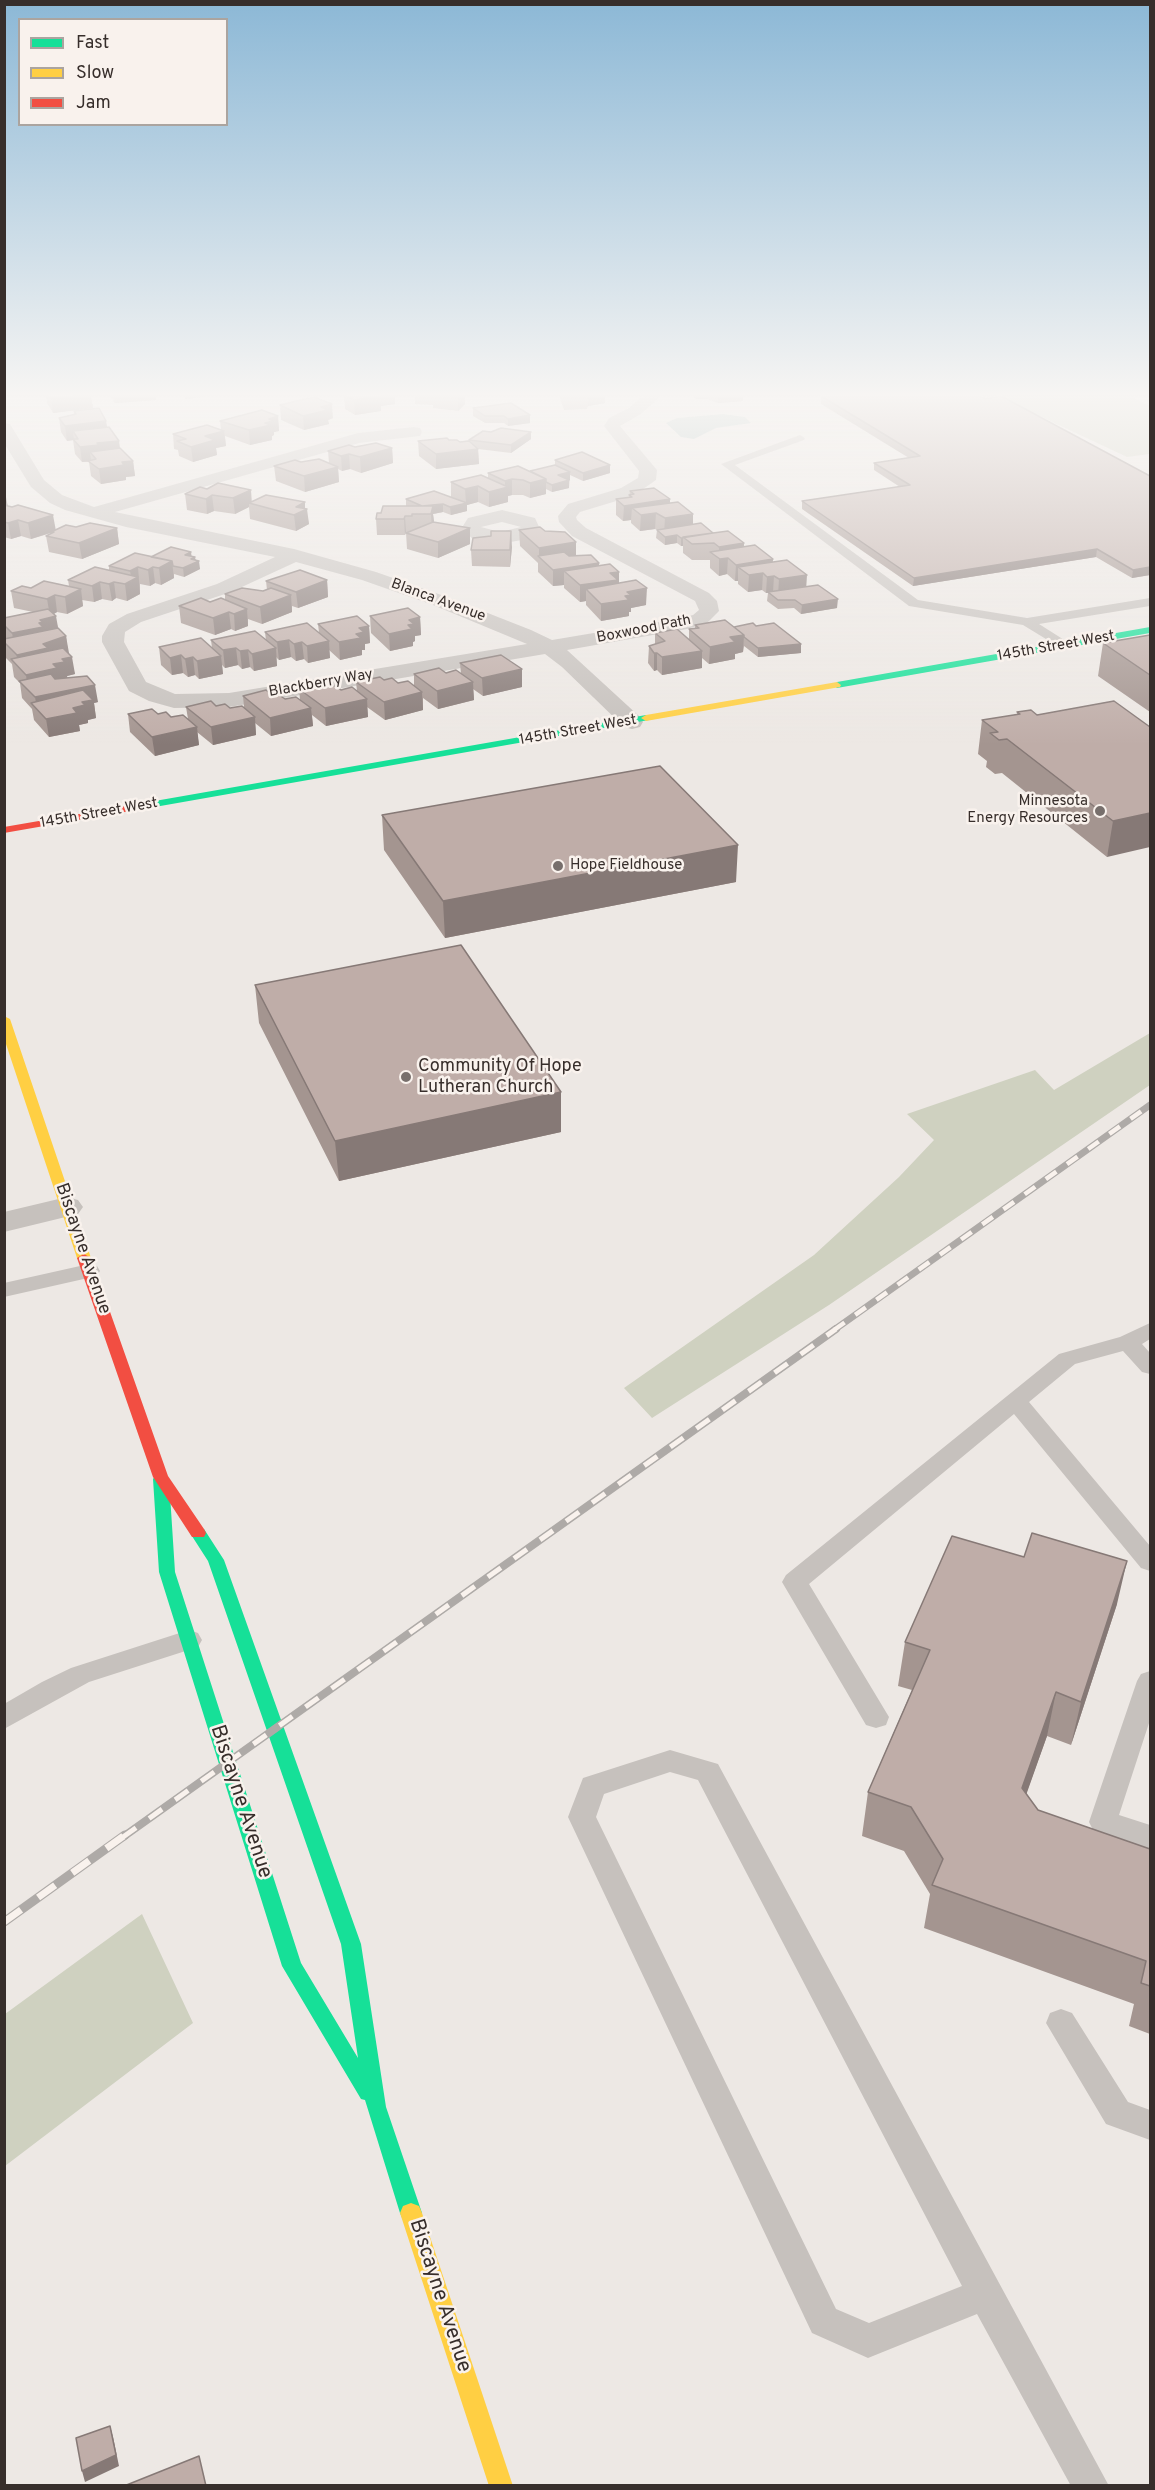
<!DOCTYPE html>
<html>
<head>
<meta charset="utf-8">
<style>
	body { margin:0 }
	#map { position:relative; width:1155px; height:2490px; overflow:hidden; background:#ede8e4; font-family:Overpass,sans-serif }
	canvas { display:block }
	.frame { position:absolute; inset:0; border:6px solid #372e2b; pointer-events:none }
	.legend { position:absolute; left:18px; top:18px; width:210px; height:108px; box-sizing:border-box; background:#f9f2ed; border:2px solid #aba49f; margin:0; padding:8px 10px; list-style:none; font-size:18px; color:#372e2b }
	.legend li { display:flex; align-items:center; gap:12px; height:30px }
	.legend b { width:30px; border:2px solid #aba49f }
</style>
</head>
<body>
<div id="map">
<canvas width="1155" height="2490"></canvas>
<div class="frame"></div>
<ul class="legend">
<li><b style="height:8px;background:#16e098"></b>Fast</li>
<li><b style="height:8px;background:#ffcf43"></b>Slow</li>
<li><b style="height:8px;background:#f24e42"></b>Jam</li>
</ul>
</div>
<script>
const g = document.querySelector('canvas').getContext('2d');
g.lineJoin = 'round';
function fill(path, color) { g.fillStyle = color; g.fill(path, 'evenodd'); }
const poly = rows => new Path2D(rows.map(r => 'M' + r).join(''));
function trace(path, color, width, dash) { g.strokeStyle = color; g.lineWidth = width; g.lineCap = dash ? 'butt' : 'round'; g.setLineDash(dash || []); g.stroke(path); }
function write(font, color, halo, rows, align = 'center') {
  g.font = font + ' Overpass,sans-serif'; g.lineWidth = 5; g.setLineDash([]); g.textBaseline = 'middle'; g.strokeStyle = halo; g.fillStyle = color; for (const [text, x, y, turn = 0] of rows) {
    g.save(); g.translate(x, y); g.rotate((+turn || 0) * Math.PI / 180); g.textAlign = isNaN(turn) ? turn : align; if (halo) g.strokeText(text, 0, 0); g.fillText(text, 0, 0); g.restore();
  }
}
fill(poly([
	[997,396,1128,396,1150,406,1150,454,1127,457],
	[1150,1033,1150,1085,829,1305,652,1418,624,1388,814,1255,899,1177,934,1140,907,1114,1035,1070,1054,1090],
	[142,1914,193,2023,5,2166,5,2014]
]), '#cfd1c0');
fill(poly([
	[723,414,745,417,751,423,716,428,694,439,681,437,666,423,677,418]
]), '#a2bdbb');
fill(poly([
	[800,435,805,438,804,440,735,465,918,600,1027,618,1150,598,1150,606,1039,624,1069,643,1071,646,1069,649,1064,650,1023,625,909,606,721,464,800,435],
	[89,1264,97,1266,100,1271,97,1276,4,1297,4,1283,89,1264],
	[1150,1323,1150,1339,1142,1344,1150,1353,1150,1374,1142,1372,1123,1351,1075,1364,1029,1402,1150,1546,1150,1571,1141,1568,1014,1414,809,1584,889,1717,886,1725,876,1728,866,1725,782,1582,786,1575,1059,1354,1120,1337,1150,1323],
	[189,1630,198,1633,202,1640,198,1647,89,1682,4,1729,4,1704,42,1682,71,1668,189,1630],
	[1150,1671,1150,1720,1119,1815,1150,1825,1150,1849,1093,1830,1089,1822,1137,1681,1141,1674,1150,1671],
	[670,1750,718,1764,1109,2486,1071,2486,977,2314,868,2358,812,2333,568,1817,583,1778,670,1750],
	[670,1772,698,1780,962,2286,869,2323,836,2309,596,1817,604,1794,670,1772],
	[1061,2009,1072,2013,1128,2102,1150,2110,1150,2140,1106,2124,1046,2023,1050,2013,1061,2009]
]), '#c6c1bd');
fill(poly([
	[643,396,661,396,641,414,620,426,657,470,656,480,633,496,580,512,576,517,577,520,586,528,709,593,717,601,719,611,707,623,687,629,567,650,640,717,643,722,640,727,632,729,624,727,562,667,545,654,229,707,174,708,149,701,129,691,102,642,102,636,109,624,127,614,217,584,275,557,126,527,65,510,50,503,31,487,4,443,4,423,10,424,44,480,62,495,94,507,358,433,414,427,420,428,422,432,420,436,359,443,115,512,294,549,376,572,447,597,531,630,552,640,677,619,693,615,699,610,695,601,572,536,559,522,558,516,568,504,621,488,638,478,639,471,604,426,609,418,629,408,643,396],
	[296,562,362,580,433,605,527,644,229,693,175,694,146,682,124,642,125,632,141,622,231,592,296,562],
	[502,510,535,518,540,529,527,539,500,544,473,539,461,529,468,518,502,510],
	[502,522,521,527,500,532,481,527,502,522],
	[67,1197,78,1200,83,1207,78,1214,4,1232,4,1212,67,1197]
]), '#c6c1bd');
fill(poly([
	[1150,627,1150,633,837,688,833,685,837,682,1150,627],
	[646,715,651,718,649,720,149,808,144,805,149,802,646,715],
	[161,1474,166,1475,169,1479,175,1572,301,1963,358,2058,341,1944,208,1561,190,1533,192,1529,204,1529,224,1560,361,1944,386,2107,422,2213,419,2220,411,2223,403,2220,400,2213,365,2100,361,2099,282,1966,159,1572,153,1479,156,1475,161,1474]
]), '#16e098');
fill(poly([
	[837,682,841,685,840,687,646,721,641,718,646,715,837,682],
	[4,1016,10,1019,91,1258,89,1261,79,1261,77,1258,4,1038,4,1016],
	[411,2203,419,2206,422,2213,513,2486,489,2486,400,2213,403,2206,411,2203]
]), '#ffcf43');
fill(poly([
	[149,802,153,803,153,807,4,833,4,827,149,802],
	[84,1254,91,1258,168,1476,204,1529,206,1533,204,1537,192,1537,153,1477,77,1258,84,1254]
]), '#f24e42');
const railFar2 = poly([
	[834,1330,1150,1105]
]);
const railFar1 = poly([
	[123,1837,836,1329]
]);
const rail = poly([
	[4,1922,125,1835]
]);
trace(railFar2, '#aeaaa7', 7);
trace(railFar1, '#aeaaa7', 8);
trace(rail, '#aeaaa7', 9);
trace(railFar2, '#f9f2ed', 4.5, [13]);
trace(railFar1, '#f9f2ed', 5, [16]);
trace(rail, '#f9f2ed', 7, [21]);
fill(poly([
	[46,396,91,396,93,408,53,413,47,403],
	[110,396,156,396,156,400,115,403],
	[344,396,395,396,395,404,381,406,381,411,355,415,345,409],
	[415,396,466,396,466,397,465,398,465,404,458,411,433,408,433,405,415,404],
	[560,396,605,396,605,403,588,406,587,409,564,410,560,399],
	[692,396,743,396,743,401,718,403,707,399,696,399],
	[821,396,1150,476,1150,575,1132,578,1096,557,913,586,802,509,802,501,900,487,874,470,874,463,909,458,821,404],
	[280,405,333,418,328,420,329,424,304,430,281,420],
	[473,408,530,423,508,426,504,423,485,423,473,416],
	[74,411,106,421,107,427,120,448,133,461,135,476,126,477,126,480,101,484,91,476,89,462,82,462,75,454,73,440,67,441,61,432,59,418,74,414],
	[278,416,279,431,274,432,274,435,272,436,272,440,250,445,225,436,226,446,216,448,217,455,193,462,179,456,178,450,174,449,173,434,221,430,220,421],
	[531,439,511,453,478,449,479,464,436,469,419,456,418,441,449,440,460,442,469,440],
	[355,447,392,448,393,463,361,473,350,469,342,471,338,469,339,482,305,492,276,481,274,466,301,462,329,463,328,451],
	[555,460,610,473,583,481,570,475,569,488,552,492,546,489,546,494,530,498,523,495,512,495,508,496,508,502,489,507,478,502,467,505,467,511,451,515,443,512,433,514,434,522,470,544,438,558,407,549,406,533,408,532,406,532,405,535,377,535,376,519,381,513,406,506,406,499,451,497,451,482,488,478,488,473,530,471,555,466],
	[200,487,252,502,305,508,309,524,296,531,250,519,249,507,235,514,214,511,207,514,187,510,185,494],
	[630,491,670,499,670,503,693,525,744,543,744,547,773,559,772,562,837,608,801,614,794,608,778,609,767,601,768,593,766,593,762,590,748,592,738,584,738,581,735,581,727,574,719,576,710,568,710,560,692,560,683,553,683,546,681,546,677,543,665,545,656,538,657,530,655,529,640,531,631,523,631,520,623,521,616,515,616,499,629,498],
	[4,496,8,506,56,530,76,527,117,528,119,544,82,559,49,552,46,536,51,534,51,533,31,539,21,536,11,539,4,537],
	[519,530,576,556,599,563,599,566,646,605,631,608,631,612,629,612,629,616,601,621,586,605,586,601,580,602,564,588,564,585,553,586,538,572,538,563,520,546],
	[512,547,510,567,472,566,471,550],
	[191,556,196,560,200,569,184,577,174,574,174,578,161,585,155,583,150,586,140,584,140,594,127,601,116,598,112,601,102,599,94,602,82,600,83,606,67,614,57,612,54,614,58,628,66,636,68,653,75,674,67,676,67,678,98,702,94,703,96,718,88,720,88,723,79,725,80,731,49,737,34,720,32,709,22,698,20,683,14,677,12,664,5,657,4,618,33,612,14,608,11,591,31,588,69,586,68,580,109,571,109,566,151,557],
	[327,580,328,597,298,608,292,606,292,612,262,624,248,619,248,626,235,631,231,629,215,635,181,623,179,606,225,600,225,594,263,591,267,590,266,581],
	[370,616,420,617,421,635,415,636,415,641,413,642,413,646,390,651,371,633],
	[318,624,369,626,370,643,365,644,365,650,362,650,362,655,340,660,329,650,330,658,308,663,304,659,296,661,291,657,279,660,276,657,277,666,254,671,250,667,242,669,238,665,225,668,222,665,223,674,199,679,195,675,188,677,183,673,172,675,161,665,159,647,212,648,211,640,266,641,265,632,319,633],
	[695,625,734,627,756,626,801,653,758,657,744,646,743,652,735,654,735,659,709,664,702,658,702,668,662,675,657,670,654,671,648,663,649,646,655,644,655,633,689,639,689,629,695,628],
	[1150,635,1150,712,1098,676,1103,643],
	[460,663,522,687,483,696,473,689,474,700,438,709,423,698,423,710,385,720,367,707,368,717,326,726,312,715,313,726,271,736,255,723,256,735,213,745,197,732,199,745,155,756,130,732,128,714,158,714,171,717,188,719,186,707,216,706,230,708,244,707,243,696,273,696,285,699,300,700,299,689,327,687,341,690,357,691,356,682,384,680,414,686,414,674,446,673,461,674],
	[1017,712,1150,727,1107,857,1002,773,995,774,986,767,987,761,978,754,982,720,1017,715],
	[382,815,736,882,445,938,384,850],
	[255,985,561,1132,339,1181,259,1023],
	[1117,1604,1071,1745,1047,1736,1026,1794,1038,1810,1150,1849,1150,2034,1129,2026,1134,2004,924,1928,930,1894,904,1851,862,1836,868,1792,912,1690,898,1686,905,1642]
]), '#a49590');
fill(poly([
	[71,396,91,396,93,408,53,413,51,398],
	[114,396,156,396,156,400,115,403],
	[185,396,210,396,185,399],
	[375,396,395,396,395,404,381,406,381,411,355,415,354,400],
	[458,396,466,396,465,398,465,404,458,411],
	[588,396,605,396,605,403,588,406],
	[696,396,707,396,707,399,696,399],
	[718,396,743,396,743,401,718,403],
	[332,404,333,418,328,420,329,424,304,430,303,416,321,407],
	[530,415,530,423,508,426,508,419],
	[278,416,279,431,274,432,274,435,272,436,272,440,250,445,249,430,265,423,269,419],
	[106,421,108,435,73,431,74,440,67,441,65,426],
	[224,431,226,446,216,448,217,455,193,462,191,447,205,436],
	[531,432,531,439,511,453,511,445],
	[119,441,121,455,96,459,90,452,91,461,82,462,80,447,97,443],
	[392,448,393,463,361,473,360,457],
	[478,449,479,464,436,469,436,454],
	[349,454,350,469,342,471,341,456],
	[133,461,135,476,126,477,126,480,101,484,99,469,122,462],
	[610,465,610,473,583,481,583,473],
	[338,467,339,482,305,492,304,476],
	[570,472,570,480,558,483,558,475],
	[512,479,512,495,508,496,508,502,489,507,489,492,505,488,505,481],
	[546,479,546,494,530,498,530,483],
	[569,480,569,488,552,492,552,485],
	[478,486,478,502,467,505,467,511,451,515,450,507,466,503,465,489],
	[251,490,252,504,249,503,249,507,235,514,233,498],
	[212,495,214,511,207,514,206,499],
	[4,497,6,497,9,512,4,513],
	[670,499,670,515,656,513,655,529,640,531,641,515,632,508,631,520,623,521,624,506],
	[305,502,305,510,307,509,309,524,296,531,294,515,296,507],
	[443,504,443,512,433,514,434,521,432,530,431,514,424,507],
	[693,514,693,530,664,534,665,518],
	[53,515,56,531,31,539,28,523],
	[405,516,406,532,405,535,404,519],
	[18,520,21,536,11,539,8,523],
	[117,528,119,544,82,559,79,543],
	[470,528,470,544,438,558,438,542],
	[511,531,512,547,510,567,510,550],
	[677,535,677,543,665,545,665,537],
	[681,538,683,538,683,546,681,546],
	[576,542,576,558,539,557,539,548],
	[744,543,743,560,728,558,727,574,719,576,719,547],
	[1097,549,1096,557,913,586,914,578],
	[191,552,192,559,195,557,196,562,199,561,200,569,184,577,183,568,185,555],
	[773,559,772,576,763,573,762,590,748,592,749,575,738,567,738,581,735,581,736,565],
	[172,561,174,578,161,585,159,568],
	[599,563,599,580,564,571,564,585,553,586,553,570],
	[138,567,140,594,127,601,125,584,132,581,130,571],
	[153,567,155,583,150,586,148,570],
	[1150,567,1150,575,1132,578,1133,570],
	[619,572,619,588,586,589,586,601,580,602,580,585,610,573],
	[807,575,806,591,778,596,779,579],
	[774,576,773,592,766,593,767,577],
	[327,580,328,597,298,608,296,592],
	[100,582,102,599,94,602,92,586],
	[114,582,116,598,112,601,109,584],
	[647,588,646,605,631,608,631,612,629,612,629,616,601,621,601,604,625,596,627,592],
	[81,589,83,606,67,614,65,597],
	[55,595,57,612,50,616,47,599],
	[291,595,292,612,262,624,260,607],
	[838,599,837,608,801,614,802,605],
	[247,609,248,626,235,631,234,614],
	[229,612,231,629,215,635,213,618],
	[56,616,59,633,66,636,69,653,49,660,19,668,12,633,39,623,40,620],
	[420,617,421,635,415,636,415,641,413,642,413,646,390,651,389,634,409,620],
	[369,626,370,643,365,644,365,650,362,650,362,655,340,660,339,642,356,634,359,628],
	[744,635,743,652,735,654,735,659,709,664,710,647,730,637],
	[289,640,291,657,279,660,277,642],
	[329,641,330,658,308,663,307,646],
	[302,642,304,659,296,661,294,644],
	[801,644,801,653,758,657,758,648],
	[236,648,238,665,225,668,223,650],
	[276,648,277,666,254,671,252,654],
	[248,650,250,667,242,669,240,651],
	[702,651,702,668,662,675,662,657],
	[654,653,657,653,657,670,654,671],
	[181,655,183,673,172,675,170,658],
	[221,656,223,674,199,679,197,661],
	[72,657,75,674,67,676,68,679,28,690,26,675,53,664,62,659],
	[193,657,195,675,188,677,185,659],
	[522,669,522,687,483,696,482,678],
	[473,682,474,700,438,709,437,691],
	[95,685,98,702,94,703,96,718,88,720,88,723,79,725,80,731,49,737,46,719,37,709,35,697],
	[422,692,423,710,385,720,384,702],
	[367,699,368,717,326,726,325,708],
	[311,708,313,726,271,736,270,718],
	[255,717,256,735,213,745,211,727],
	[197,727,199,745,155,756,152,737],
	[1150,813,1150,847,1107,857,1113,821],
	[738,845,736,882,445,938,443,901],
	[561,1092,561,1132,339,1181,335,1141],
	[1127,1561,1117,1604,1071,1745,1081,1702],
	[1056,1692,1047,1736,1013,1832,1022,1788],
	[110,2426,113,2437,119,2466,85,2482,82,2471]
]), '#867976');
const building = poly([
	[50,396,71,396,51,398,50,396],
	[347,396,380,396,354,400,347,396],
	[821,396,980,396,985,399,1001,396,1150,476,1150,567,1133,570,1097,549,914,578,802,501,910,485,874,463,920,456,821,396],
	[314,397,332,404,321,407,328,410,303,416,280,405,314,397],
	[511,403,530,415,508,419,504,416,485,416,473,408,511,403],
	[99,408,106,421,65,426,59,418,76,414,74,411,99,408],
	[262,410,278,416,269,419,273,421,265,423,271,425,249,430,220,421,262,410],
	[207,425,224,431,205,436,215,440,191,447,177,441,186,439,173,434,207,425],
	[109,427,119,441,97,443,99,445,80,447,73,439,78,439,73,431,109,427],
	[501,428,531,432,511,445,469,440,483,431,491,432,501,428],
	[447,438,449,440,457,440,460,442,469,441,478,449,436,454,418,441,447,438],
	[376,443,392,448,360,457,349,454,341,456,328,451,349,445,355,447,376,443],
	[120,448,133,461,122,462,124,465,99,469,88,461,96,459,90,452,120,448],
	[582,452,610,465,583,473,555,460,582,452],
	[319,459,338,467,304,476,274,466,295,460,301,462,319,459],
	[555,465,570,472,558,475,569,480,552,485,546,482,546,479,530,471,555,465],
	[518,466,546,479,530,483,523,480,512,479,505,481,488,473,518,466],
	[481,475,508,487,489,492,478,486,465,489,451,482,481,475],
	[218,483,251,490,233,498,212,495,206,499,185,494,200,487,207,489,218,483],
	[654,488,670,499,624,506,616,499,632,497,629,495,634,494,630,491,654,488],
	[434,491,467,503,450,507,443,504,422,506,406,499,434,491],
	[266,495,305,502,296,507,307,509,294,515,249,503,266,495],
	[678,502,693,514,665,518,656,513,641,515,632,508,678,502],
	[4,505,12,507,18,505,53,515,28,523,18,520,8,523,4,522,4,505],
	[383,506,433,506,431,514,412,514,412,516,405,516,404,519,376,519,377,513,381,513,383,506],
	[433,522,470,528,438,542,406,533,433,522],
	[90,523,117,528,79,543,46,536,54,532,51,532,66,525,76,527,90,523],
	[701,523,713,533,681,538,677,535,665,537,657,530,701,523],
	[540,527,545,531,565,532,576,542,539,548,519,530,540,527],
	[491,531,511,531,510,550,471,550,473,538,491,536,491,531],
	[728,531,744,543,719,547,714,543,692,544,683,537,728,531],
	[755,545,773,559,736,565,728,558,720,559,710,552,755,545],
	[171,547,191,552,185,555,195,557,191,559,199,561,183,568,173,566,172,561,151,557,171,547],
	[564,552,569,556,591,555,599,563,553,570,538,556,564,552],
	[135,553,172,561,159,568,153,567,148,570,138,567,130,571,109,566,135,553],
	[787,560,807,575,779,579,774,576,767,577,763,573,749,575,738,567,787,560],
	[610,564,619,572,610,573,618,580,580,585,564,571,610,564],
	[95,567,138,577,125,584,114,582,109,584,100,582,92,586,68,580,95,567],
	[300,570,327,580,296,592,266,581,300,570],
	[636,580,647,588,627,592,631,595,625,596,629,600,601,604,586,589,636,580],
	[44,581,81,589,65,597,55,595,47,599,11,591,22,586,31,588,44,581],
	[818,585,838,599,802,605,795,600,778,600,768,592,818,585],
	[242,588,263,591,271,588,291,595,260,607,225,594,242,588],
	[201,598,210,602,221,598,247,609,234,614,229,612,213,618,179,606,201,598],
	[408,608,420,617,409,620,414,624,408,625,412,629,389,634,370,616,408,608],
	[48,609,56,616,40,620,43,622,39,623,43,627,12,633,4,625,4,618,48,609],
	[357,616,369,626,359,628,364,632,356,634,361,638,339,642,318,624,357,616],
	[725,620,744,635,730,637,735,642,710,647,689,629,699,628,695,625,725,620],
	[307,623,329,641,307,646,302,642,294,644,289,640,277,642,265,632,307,623],
	[753,623,756,626,774,623,801,644,758,648,744,637,744,635,734,627,753,623],
	[58,628,66,636,43,644,48,648,17,655,4,642,4,639,58,628],
	[677,629,702,651,662,657,657,653,654,653,649,646,665,641,655,633,677,629],
	[255,631,276,648,252,654,248,650,240,651,236,648,223,650,211,640,255,631],
	[1150,635,1150,675,1103,643,1150,635],
	[201,638,221,656,197,661,193,657,185,659,181,655,170,658,159,647,201,638],
	[63,648,72,657,62,659,65,662,53,664,57,668,26,675,11,659,63,648],
	[501,655,522,669,482,678,460,663,501,655],
	[439,668,446,673,456,670,473,682,437,691,414,674,439,668],
	[51,674,55,679,87,676,95,685,35,697,19,681,51,674],
	[380,677,384,680,392,678,398,683,408,681,422,692,384,702,356,682,380,677],
	[323,684,327,687,336,686,341,690,352,687,367,699,325,708,299,689,323,684],
	[83,690,93,700,82,702,85,705,73,708,77,713,46,719,31,703,83,690],
	[266,690,273,696,279,695,285,699,296,697,311,708,270,718,243,696,266,690],
	[211,701,216,706,225,704,230,708,242,706,255,717,211,727,186,707,211,701],
	[1114,701,1150,727,1150,813,1113,821,1007,739,999,740,990,733,998,732,982,720,1020,714,1017,712,1031,710,1037,715,1114,701],
	[152,709,158,714,166,712,171,717,183,715,197,727,152,737,128,714,152,709],
	[660,766,738,845,443,901,382,815,660,766],
	[461,945,561,1092,335,1141,255,985,461,945],
	[1032,1533,1127,1561,1081,1702,1056,1692,1022,1788,1038,1810,1150,1849,1150,1986,1141,1983,1146,1961,932,1885,943,1859,911,1807,868,1792,930,1650,905,1642,952,1536,1024,1557,1032,1533],
	[110,2426,116,2455,82,2471,76,2438,110,2426],
	[199,2456,206,2486,124,2486,199,2456]
]);
fill(building, '#bfada8');
trace(building, '#867976', 1.5);
const sky = g.createLinearGradient(0, 0, 0, 745);
sky.addColorStop(0, '#8cb8d6');
sky.addColorStop(0.53, '#f7f5f3');
sky.addColorStop(1, '#f7f5f300');
g.fillStyle = sky;
g.fillRect(0, 0, 1155, 745);
for (const [x, y, r, color] of [
	[1100,811,6,"#776f6c"],
	[558,866,6,"#776f6c"],
	[406,1077,6,"#776f6c"]
]) { const dot = new Path2D(); dot.arc(x, y, r, 0, 2 * Math.PI); g.fillStyle = color; g.fill(dot); trace(dot, '#f9f2ed', 2); }
write('15px', '#372e2b', '#f9f2ed', [
	["Blanca Avenue",438,601,20],
	["Boxwood Path",644,630,-11],
	["145th Street West",1056,647,-10],
	["Blackberry Way",321,684,-10],
	["145th Street West",578,731,-10],
	["145th Street West",99,814,-10]
]);
write('15px', '#372e2b', '#f9f2ed', [
	["Minnesota",1088,802],
	["Energy Resources",1088,819],
	["Hope Fieldhouse",570,866,"left"]
], 'right');
write('18px', '#372e2b', '#f9f2ed', [
	["Community Of Hope",418,1067],
	["Lutheran Church",418,1088]
], 'left');
write('18px', '#372e2b', '#f9f2ed', [
	["Biscayne Avenue",82,1249,71]
]);
write('21px', '#372e2b', '#f9f2ed', [
	["Biscayne Avenue",240,1802,72],
	["Biscayne Avenue",439,2296,72]
]);
</script>
</body>
</html>
